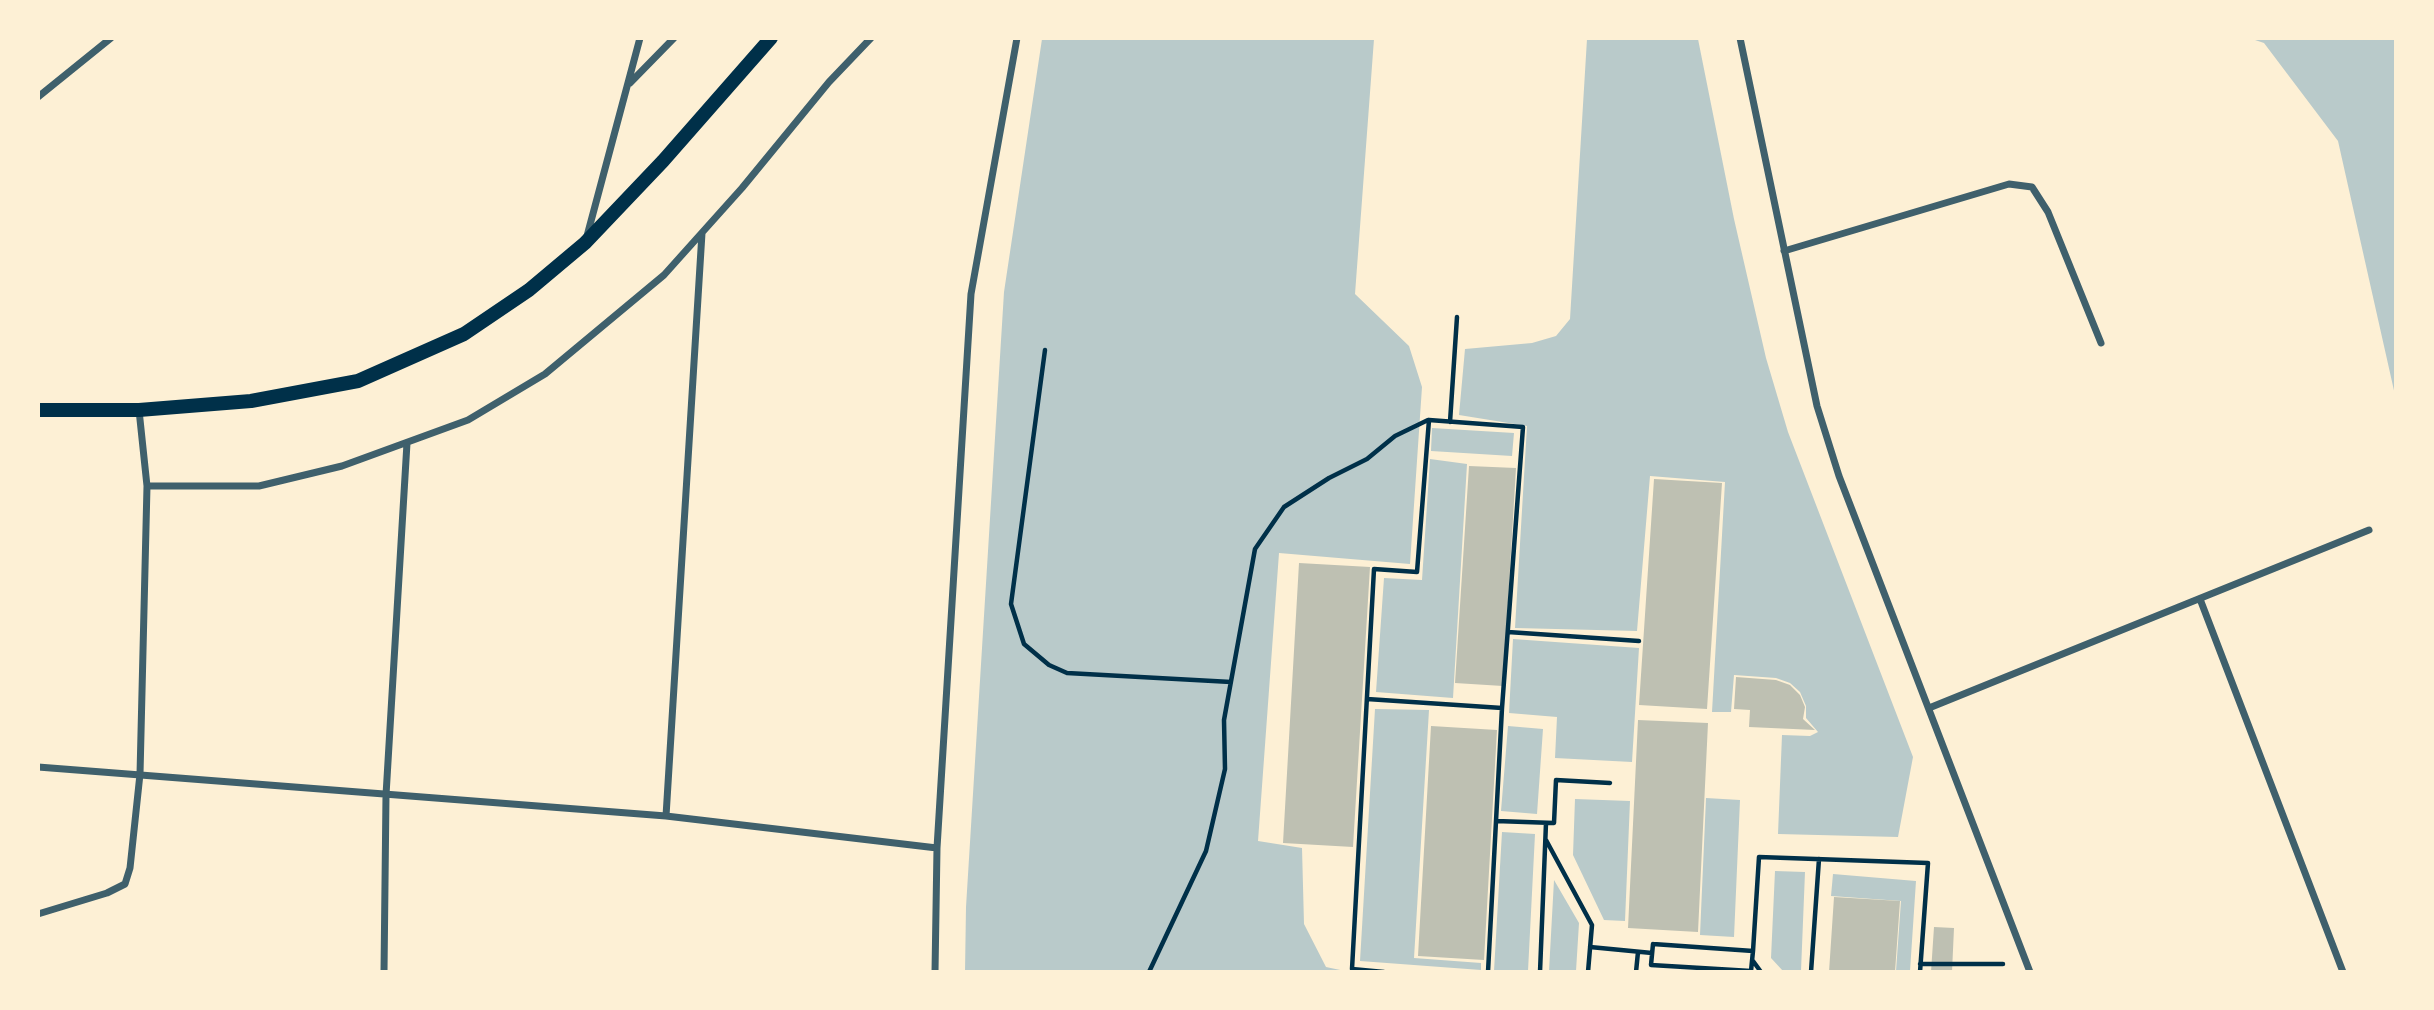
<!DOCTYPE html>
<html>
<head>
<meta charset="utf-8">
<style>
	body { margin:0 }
	#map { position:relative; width:2434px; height:1010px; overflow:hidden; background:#fdf0d5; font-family:"Asap Condensed",sans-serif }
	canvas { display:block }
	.frame { position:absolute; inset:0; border:40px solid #fdf0d5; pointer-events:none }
</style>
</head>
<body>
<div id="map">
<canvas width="2434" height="1010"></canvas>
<div class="frame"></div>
</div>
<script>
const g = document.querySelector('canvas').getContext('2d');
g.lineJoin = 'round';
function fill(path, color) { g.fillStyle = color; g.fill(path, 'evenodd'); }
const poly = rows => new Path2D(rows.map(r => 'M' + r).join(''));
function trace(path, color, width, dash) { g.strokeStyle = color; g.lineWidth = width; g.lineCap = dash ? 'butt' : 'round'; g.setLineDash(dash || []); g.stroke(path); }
fill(poly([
	[1042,39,1374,39,1355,294,1409,346,1422,387,1410,564,1279,553,1258,841,1302,848,1304,924,1326,967,1345,971,965,972,966,907,1004,292],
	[1587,39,1698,39,1734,219,1766,358,1788,432,1913,757,1898,837,1778,834,1782,735,1810,736,1818,732,1806,718,1806,706,1800,692,1790,683,1776,678,1734,675,1731,712,1712,712,1725,482,1650,476,1637,631,1515,628,1527,426,1459,415,1465,349,1532,343,1556,336,1570,319],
	[2252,39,2395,39,2395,395,2338,141,2264,43],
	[1432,428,1514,433,1512,456,1431,451],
	[1430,459,1467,464,1453,698,1376,692,1384,578,1422,580],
	[1513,639,1639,648,1632,762,1555,758,1557,717,1509,713],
	[1375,709,1429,710,1414,958,1481,963,1481,970,1360,961],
	[1508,726,1543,729,1537,814,1501,811],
	[1706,798,1740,800,1734,937,1700,935],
	[1575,799,1630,801,1625,921,1604,920,1573,855],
	[1502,832,1535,834,1528,971,1494,971],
	[1775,871,1805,872,1801,971,1783,971,1771,958],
	[1833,874,1916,881,1910,971,1896,971,1901,901,1831,896],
	[1554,880,1579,923,1576,971,1549,971]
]), '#b9caca');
fill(poly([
	[1469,466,1516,468,1503,686,1455,683],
	[1654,479,1722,483,1707,709,1639,705],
	[1299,563,1370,567,1353,847,1283,843],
	[1736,677,1776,680,1790,685,1800,695,1805,707,1803,719,1815,730,1749,727,1750,710,1734,709],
	[1638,720,1708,723,1698,932,1628,928],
	[1431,726,1497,730,1484,960,1418,956],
	[1834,897,1900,901,1895,972,1829,972],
	[1934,927,1954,928,1952,972,1931,972]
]), '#bec0b2');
trace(poly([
	[1045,350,1011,604,1024,644,1049,665,1067,673,1231,682],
	[1450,422,1457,317],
	[1508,632,1639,641],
	[1367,699,1502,708],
	[1496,821,1554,823,1556,780,1610,783],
	[1546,840,1592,925,1588,972],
	[1653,944,1753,951,1751,971,1651,965,1653,944],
	[1590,947,1652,953],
	[1753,951,1759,857,1928,863,1920,972],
	[1753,961,1761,972],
	[1920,964,2003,964],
	[1149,972,1206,851,1225,769,1224,720,1255,549,1284,507,1329,478,1367,459,1395,436,1428,420],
	[1384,972,1352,969,1374,569,1417,572,1429,420,1523,427,1502,708,1488,972],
	[1540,972,1546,823],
	[1636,972,1638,952],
	[1811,972,1819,859]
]), '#003049', 4.5);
trace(poly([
	[1740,38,1817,406,1839,476,2030,972],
	[630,83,674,38],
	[38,97,111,38],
	[587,236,640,38],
	[1784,251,2009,184,2032,187,2048,212,2101,343],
	[147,486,259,486,342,466,468,420,545,374,664,275,742,188,829,82,871,38],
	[2200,599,2343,972],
	[1929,708,2369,530],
	[38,767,666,816,937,848],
	[666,816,702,233],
	[38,914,107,893,125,884,130,868,140,774,147,486,139,410],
	[384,972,386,795,407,443],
	[935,972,937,848,971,294,1017,38]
]), '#3f606c', 7);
trace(poly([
	[38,410,139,410,251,401,358,381,464,334,529,290,585,243,663,161,771,38]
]), '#003049', 14);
</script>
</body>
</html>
